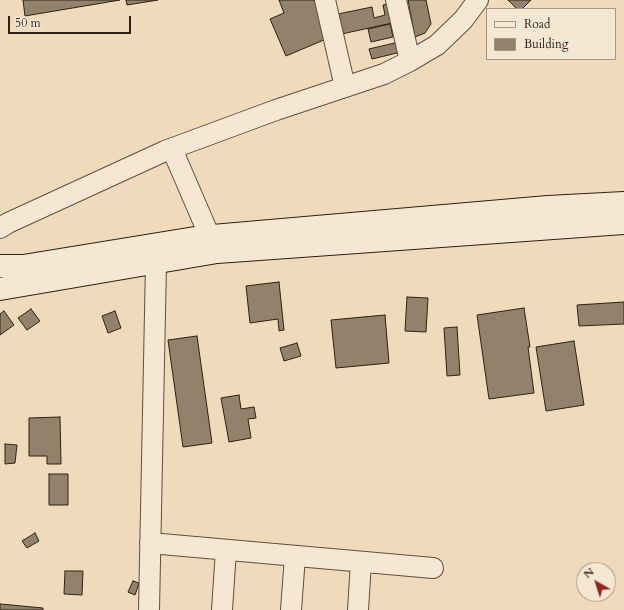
<!DOCTYPE html>
<html>
<head>
<meta charset="utf-8">
<style>
	body { margin:0 }
	#map { position:relative; width:624px; height:610px; overflow:hidden; background:#efdabb; font-family:Cardo,serif }
	canvas { display:block }
	.legend { position:absolute; left:486px; top:8px; width:130px; height:52px; box-sizing:border-box; background:#f5e7d3; border:1px solid #a59887; margin:0; padding:5px 7px; list-style:none; font-size:12px; color:#2d2215 }
	.legend li { display:flex; align-items:center; gap:8px; height:20px }
	.legend b { width:20px; border:1px solid #a59887 }
	.north { position:absolute; left:576px; top:562px; width:40px; height:40px; box-sizing:border-box; background:#f5e7d3; border:1px solid #a59887; border-radius:50%; rotate:321deg; font-size:11px; font-weight:700; line-height:16px; text-align:center; color:#2d2215 }
	.north::after { content:''; display:block; margin:auto; width:14px; height:18px; background:#8f2418; clip-path:polygon(50% 0,100% 100%,50% 72%,0 100%) }
	.scale { position:absolute; left:8px; top:16px; width:123px; height:18px; box-sizing:border-box; border:2px solid #2d2215; border-top:0; padding-left:5px; font-size:12px; line-height:14px; white-space:nowrap; color:#2d2215; -webkit-text-stroke:3px #f5e7d3; paint-order:stroke }
</style>
</head>
<body>
<div id="map">
<canvas width="624" height="610"></canvas>
<ul class="legend">
<li><b style="height:5px;background:#f5e7d3"></b>Road</li>
<li><b style="height:11px;background:#92826b"></b>Building</li>
</ul>
<div class="north">N</div>
<div class="scale">50 m</div>
</div>
<script>
const g = document.querySelector('canvas').getContext('2d');
g.lineJoin = 'round';
function fill(path, color) { g.fillStyle = color; g.fill(path, 'evenodd'); }
const poly = rows => new Path2D(rows.map(r => 'M' + r).join(''));
function trace(path, color, width, dash) { g.strokeStyle = color; g.lineWidth = width; g.lineCap = dash ? 'butt' : 'round'; g.setLineDash(dash || []); g.stroke(path); }
const building = poly([
	[23,0,120,0,25,16,23,0],
	[126,0,158,0,127,5,126,0],
	[279,0,315,0,331,37,286,56,270,19,284,13,279,0],
	[408,0,426,0,431,24,425,33,415,37,408,0],
	[508,0,531,0,522,9,517,9,508,0],
	[388,4,392,23,337,35,333,15,372,7,374,18,385,15,383,5,388,4],
	[390,24,393,37,371,42,368,29,390,24],
	[399,42,401,52,372,59,369,49,399,42],
	[279,282,284,330,279,331,278,319,250,323,246,286,279,282],
	[407,297,428,298,426,332,405,331,407,297],
	[624,302,624,324,579,326,577,305,624,302],
	[524,308,530,347,528,347,534,393,489,399,477,315,524,308],
	[31,309,40,321,27,330,18,318,31,309],
	[4,311,14,325,0,335,0,314,4,311],
	[115,311,121,328,108,333,102,316,115,311],
	[385,315,389,363,336,368,331,320,385,315],
	[457,327,460,375,447,376,444,328,457,327],
	[197,336,212,443,183,447,168,340,197,336],
	[574,341,584,405,546,411,536,347,574,341],
	[297,343,301,356,284,361,280,348,297,343],
	[239,395,241,409,254,407,256,418,248,419,251,438,229,442,221,398,239,395],
	[60,417,61,464,47,464,47,456,29,456,29,418,60,417],
	[5,444,17,445,15,463,5,464,5,444],
	[49,474,68,474,68,505,49,505,49,474],
	[35,533,39,541,27,548,22,541,35,533],
	[65,571,83,571,82,595,64,594,65,571],
	[133,581,139,583,135,595,128,592,133,581],
	[0,604,43,608,43,610,0,610,0,604]
]);
fill(building, '#92826b');
trace(building, '#2d2215', 1);
const street = poly([
	[325,0,345,87],
	[396,0,410,61],
	[172,149,216,251],
	[0,228,8,223,165,151,276,110,384,74,410,61,437,45,463,20,478,0],
	[150,543,433,568],
	[149,610,156,263],
	[222,610,226,550],
	[291,610,295,556],
	[358,610,361,562]
]);
const secondary = poly([
	[0,266,23,266,201,237,548,207,624,203],
	[0,289,217,252,624,223]
]);
trace(street, '#5e503e', 22);
trace(secondary, '#2d2215', 24);
trace(street, '#f5e7d3', 20);
trace(secondary, '#f5e7d3', 22);
</script>
</body>
</html>
